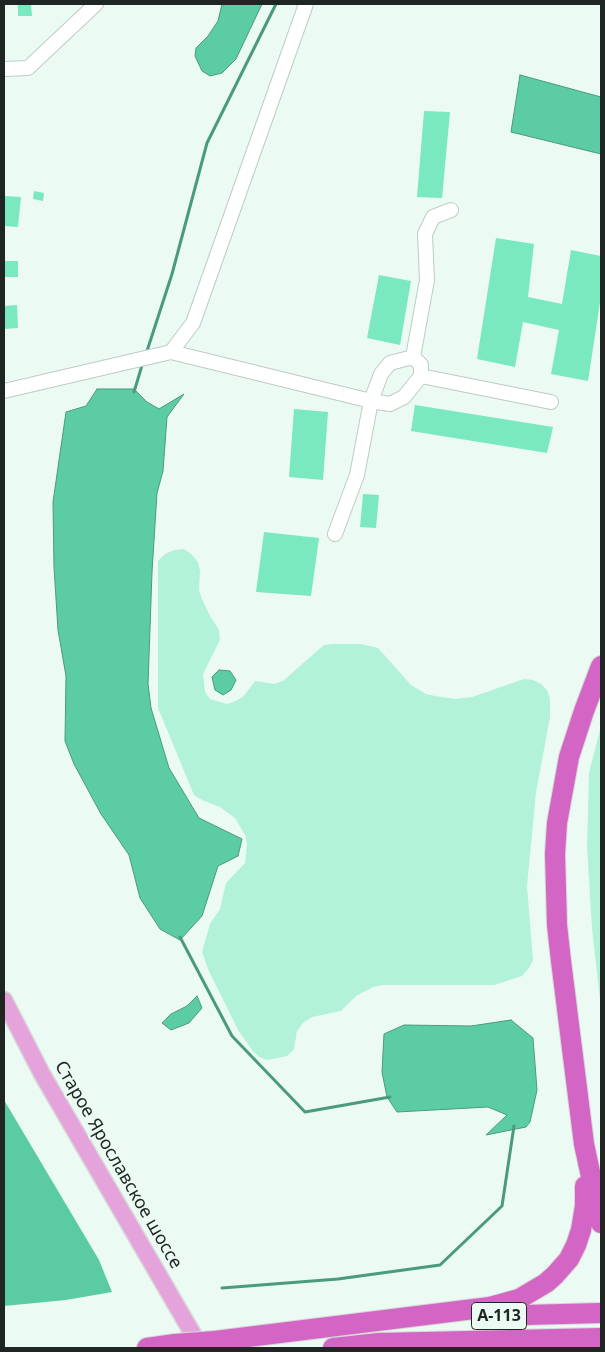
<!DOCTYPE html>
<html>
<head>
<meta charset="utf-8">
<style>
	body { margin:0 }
	#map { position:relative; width:605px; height:1352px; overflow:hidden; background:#ebfaf3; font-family:"Noto Sans",sans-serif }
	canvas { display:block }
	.frame { position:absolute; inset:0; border:5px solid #1f2522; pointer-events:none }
</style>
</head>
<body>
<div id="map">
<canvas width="605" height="1352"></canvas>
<div class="frame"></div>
</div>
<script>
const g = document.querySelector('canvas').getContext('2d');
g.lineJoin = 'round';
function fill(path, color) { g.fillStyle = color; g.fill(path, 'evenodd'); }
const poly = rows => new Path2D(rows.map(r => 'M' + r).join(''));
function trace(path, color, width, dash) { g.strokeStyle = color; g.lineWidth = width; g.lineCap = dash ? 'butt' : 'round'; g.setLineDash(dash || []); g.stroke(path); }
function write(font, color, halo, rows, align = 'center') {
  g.font = font + ' "Noto Sans",sans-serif'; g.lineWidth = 4.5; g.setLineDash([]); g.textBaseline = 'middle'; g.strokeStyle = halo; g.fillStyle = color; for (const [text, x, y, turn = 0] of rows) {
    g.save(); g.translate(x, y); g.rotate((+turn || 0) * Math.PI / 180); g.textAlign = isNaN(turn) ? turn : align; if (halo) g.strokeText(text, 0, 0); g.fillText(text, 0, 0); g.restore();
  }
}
fill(poly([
	[184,549,191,554,198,562,200,571,199,590,202,599,210,616,219,630,220,640,203,674,205,692,210,699,227,704,236,701,244,696,255,681,274,684,283,681,317,651,324,645,333,644,361,644,378,648,411,685,426,694,435,696,455,699,472,697,524,679,533,680,541,684,547,690,550,699,550,717,536,792,527,886,533,960,529,968,522,976,494,985,383,985,373,987,356,996,341,1011,312,1017,303,1023,297,1031,294,1049,287,1056,268,1060,259,1057,252,1050,238,1030,208,969,202,952,210,924,220,909,226,883,245,863,247,844,245,835,235,818,220,807,202,800,194,795,158,708,158,561,165,554,174,550],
	[601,726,601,1009,592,928,587,847,589,773]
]), '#b2f2d8');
fill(poly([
	[4,1100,99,1260,112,1292,66,1300,4,1306]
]), '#5bcba4');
const water = poly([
	[222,4,262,4,236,59,222,73,210,76,202,71,195,56,196,48,208,36,218,21,222,4],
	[520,75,601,97,601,154,511,132,520,75],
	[97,389,134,389,147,402,159,409,184,394,167,417,163,471,157,493,152,572,148,684,151,708,169,768,199,818,242,839,238,856,218,866,202,916,180,940,160,929,140,898,129,855,101,814,74,764,65,741,66,676,58,630,54,567,53,502,66,412,86,406,97,389],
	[219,670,230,671,236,680,231,690,223,695,215,690,212,677,219,670],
	[197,996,202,1008,189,1023,171,1030,162,1023,171,1014,187,1006,197,996],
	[511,1020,533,1038,537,1090,530,1122,526,1127,486,1135,507,1115,488,1107,397,1112,387,1097,382,1072,384,1034,404,1025,471,1026,511,1020]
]);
fill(water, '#5ccca5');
trace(water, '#4a9a7e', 1);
trace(poly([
	[146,354,172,274,207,143,276,4],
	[134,392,143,362],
	[180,937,232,1036,305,1112,390,1097],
	[222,1288,338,1279,440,1265,502,1206,514,1126]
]), '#4a9a7e', 3);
fill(poly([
	[18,4,31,4,32,16,18,16],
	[424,111,450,112,442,198,417,197],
	[34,191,44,193,43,201,33,199],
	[4,196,21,197,18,227,4,226],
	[496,238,534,244,528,297,562,304,571,250,601,256,601,296,588,381,551,374,559,330,523,322,515,367,477,359],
	[4,261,18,261,18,277,4,277],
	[379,275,411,281,400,345,367,338],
	[17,305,18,328,4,329,4,306],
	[415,405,553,427,547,453,411,431],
	[294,409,328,412,323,480,289,477],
	[363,494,379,495,376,528,360,527],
	[264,532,319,538,311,596,256,592]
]), '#7ae9c0');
const minor = poly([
	[4,69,28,68,96,4],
	[171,352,193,323,306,4],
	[413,357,427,280,425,234,433,217,451,210],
	[4,391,171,352,371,401,390,404,404,397,421,376,551,402],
	[335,534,357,475,371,401,381,374,390,363,413,357,421,365,421,376]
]);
const major = poly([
	[4,1000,42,1074,201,1348]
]);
const highway = poly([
	[601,666,584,711,569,757,557,823,555,854,557,925,561,961,584,1144,601,1223],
	[487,1316,601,1313],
	[215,1341,490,1307,519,1299,546,1283,555,1275,569,1259,576,1245,581,1230,585,1206,585,1186],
	[147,1348,175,1344],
	[333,1348,379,1343,601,1338]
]);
trace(minor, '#bdccc5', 16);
trace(major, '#d7d8d7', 19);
trace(highway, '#d7d8d7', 22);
trace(minor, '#fff', 14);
trace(major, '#e5a3dc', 16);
trace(highway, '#d365c5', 20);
const highwayBridge = poly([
	[175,1344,215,1341]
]);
trace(highwayBridge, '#d7d8d7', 22, []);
trace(highwayBridge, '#d365c5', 20);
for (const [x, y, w] of [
	[499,1316,55]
]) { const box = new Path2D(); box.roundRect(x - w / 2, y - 13.5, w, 27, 4); g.fillStyle = '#ebfaf3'; g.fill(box); trace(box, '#1f2522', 1); }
write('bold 16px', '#1f2522', null, [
	["А-113",499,1316]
]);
write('18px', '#1f2522', '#ebfaf3', [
	["Старое Ярославское шоссе",118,1165,60]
]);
</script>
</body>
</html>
